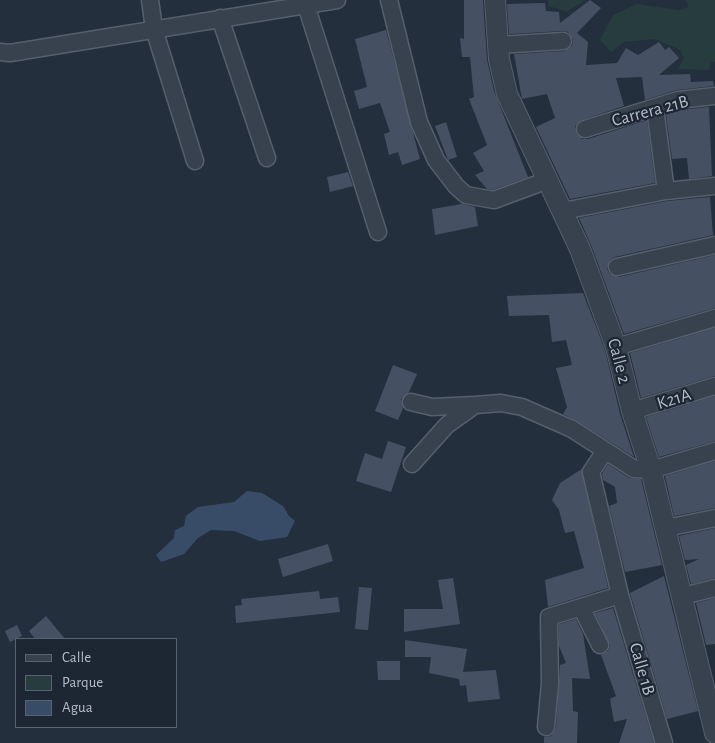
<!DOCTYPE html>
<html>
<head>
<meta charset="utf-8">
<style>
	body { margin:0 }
	#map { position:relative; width:715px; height:743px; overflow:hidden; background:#242f3e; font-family:"Alegreya Sans",sans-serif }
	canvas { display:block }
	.legend { position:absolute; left:15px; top:638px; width:162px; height:90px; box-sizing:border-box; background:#1d2633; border:1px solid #59626f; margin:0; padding:6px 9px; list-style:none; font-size:15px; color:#b4bcc9 }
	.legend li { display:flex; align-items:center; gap:10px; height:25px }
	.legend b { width:25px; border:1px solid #59626f }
</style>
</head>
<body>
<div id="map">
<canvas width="715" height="743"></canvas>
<ul class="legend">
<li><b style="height:6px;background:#38414e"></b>Calle</li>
<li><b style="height:14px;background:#263c3f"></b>Parque</li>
<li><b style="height:14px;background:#394c67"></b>Agua</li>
</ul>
</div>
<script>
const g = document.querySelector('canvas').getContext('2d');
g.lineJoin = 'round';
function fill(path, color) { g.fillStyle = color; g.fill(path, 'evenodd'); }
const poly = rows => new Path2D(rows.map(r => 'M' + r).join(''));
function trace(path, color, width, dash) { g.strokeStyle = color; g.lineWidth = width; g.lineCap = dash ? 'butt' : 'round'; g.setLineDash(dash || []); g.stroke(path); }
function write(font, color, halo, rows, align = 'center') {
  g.font = font + ' "Alegreya Sans",sans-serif'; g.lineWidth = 4.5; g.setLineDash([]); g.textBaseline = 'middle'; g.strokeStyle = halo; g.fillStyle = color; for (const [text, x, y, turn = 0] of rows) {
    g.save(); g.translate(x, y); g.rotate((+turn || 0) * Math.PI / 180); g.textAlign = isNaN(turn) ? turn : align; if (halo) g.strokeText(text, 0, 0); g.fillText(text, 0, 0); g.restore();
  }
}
fill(poly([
	[548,0,585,0,567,12,549,6],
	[685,0,715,0,715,62,711,62,709,70,678,69,684,58,680,50,655,39,624,42,611,52,600,40,613,15,637,4,679,10,689,7]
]), '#263c3f');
fill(poly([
	[247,491,262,493,283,506,289,516,295,521,287,537,260,541,234,531,211,530,198,538,184,554,161,562,156,555,174,538,175,530,184,526,186,516,198,507,234,502]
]), '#394c67');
fill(poly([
	[464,0,483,0,487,60,494,91,528,177,493,190,487,189,475,175,484,171,473,153,487,145,469,99,474,97,470,57,462,57,460,38,464,39],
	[590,0,601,8,577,33,588,42,586,65,617,63,626,48,638,55,659,42,665,50,669,47,679,58,659,75,690,74,691,82,713,81,714,86,677,90,645,100,642,77,616,78,624,106,582,120,575,126,576,132,582,139,588,139,647,120,655,183,570,199,536,127,555,118,547,94,522,99,514,54,564,51,572,46,573,40,568,32,563,31,509,34,507,4,545,3,546,11,559,12,560,23],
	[386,30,420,159,402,165,398,152,389,155,384,134,390,132,380,103,359,109,354,91,367,87,355,39],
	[709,107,712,176,689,179,687,158,672,159,666,114,680,110],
	[446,122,457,157,448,160,435,126],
	[348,172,353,186,330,192,327,177],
	[710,197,713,235,615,257,610,260,607,269,610,274,619,277,715,255,715,308,624,334,591,245,579,218,667,201],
	[462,204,475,207,478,226,435,235,432,209],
	[583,293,605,350,620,414,634,457,577,421,563,414,567,407,556,368,572,365,566,340,552,342,549,315,509,316,507,296],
	[715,328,715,376,641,398,630,353],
	[393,365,417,374,409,392,401,399,403,408,398,420,375,411],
	[715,396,715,441,659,457,646,417],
	[388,441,406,447,391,492,356,481,365,453,382,459],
	[715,461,715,508,674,516,665,476],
	[608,464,629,478,641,479,662,565,625,572,609,506,617,503,615,487,603,480,602,474],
	[582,469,608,588,548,607,545,580,584,568,574,531,565,533,559,510,552,500,560,483],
	[715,528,715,578,691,584,686,565,699,559,685,560,679,536],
	[328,544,333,561,283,577,278,559],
	[664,576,698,711,667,719,630,593],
	[453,578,460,624,404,632,404,609,443,609,438,580],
	[359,587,372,588,368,630,355,629],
	[319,591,320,599,338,597,340,612,236,623,235,606,242,605,241,599],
	[715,598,715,644,706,645,696,603],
	[613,608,654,743,619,743,627,719,614,722,610,699,616,696,601,655,608,651,610,645,595,613],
	[46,616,65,639,35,639,29,631],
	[576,619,583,634,590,679,572,678,573,711,578,712,577,743,544,743,544,737,551,736,556,728,560,665,566,663,559,646,559,624],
	[17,625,22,636,10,642,5,631],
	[405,640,467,649,463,672,496,670,500,699,468,702,466,685,460,686,459,679,429,673,431,657,405,657],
	[377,661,400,661,400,680,378,680]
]), '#455162');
const minor = poly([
	[150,0,154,29,195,161],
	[389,0,419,122,436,160,456,186,466,195,494,200,548,180],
	[306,5,378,232],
	[220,18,267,158],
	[498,45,563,41],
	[0,52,10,53,337,0],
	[655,108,666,191],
	[585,129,678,100,715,96],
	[563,211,666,191,715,186],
	[617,267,715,245],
	[616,347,715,318],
	[411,402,432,407,475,405],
	[632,411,715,386],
	[605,451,591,472,620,595,664,743],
	[412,464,447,425,475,405,501,403,522,407,572,429,634,469,651,470,715,451],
	[666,528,715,518],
	[683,596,715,588],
	[581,607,600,645],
	[546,727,550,683,549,617,620,595]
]);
const tertiary = poly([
	[495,0,499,59,507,94,580,249,616,347,632,411,651,470,715,733]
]);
trace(minor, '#565f6c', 19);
trace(tertiary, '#565f6c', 22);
trace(minor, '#38414e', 16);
trace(tertiary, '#38414e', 20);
write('18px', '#b4bcc9', '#1d2633', [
	["Carrera 21B",650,111,-15],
	["Calle 2",619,361,75],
	["K21A",674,399,-17],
	["Calle 1B",642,669,74]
]);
</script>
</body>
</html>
